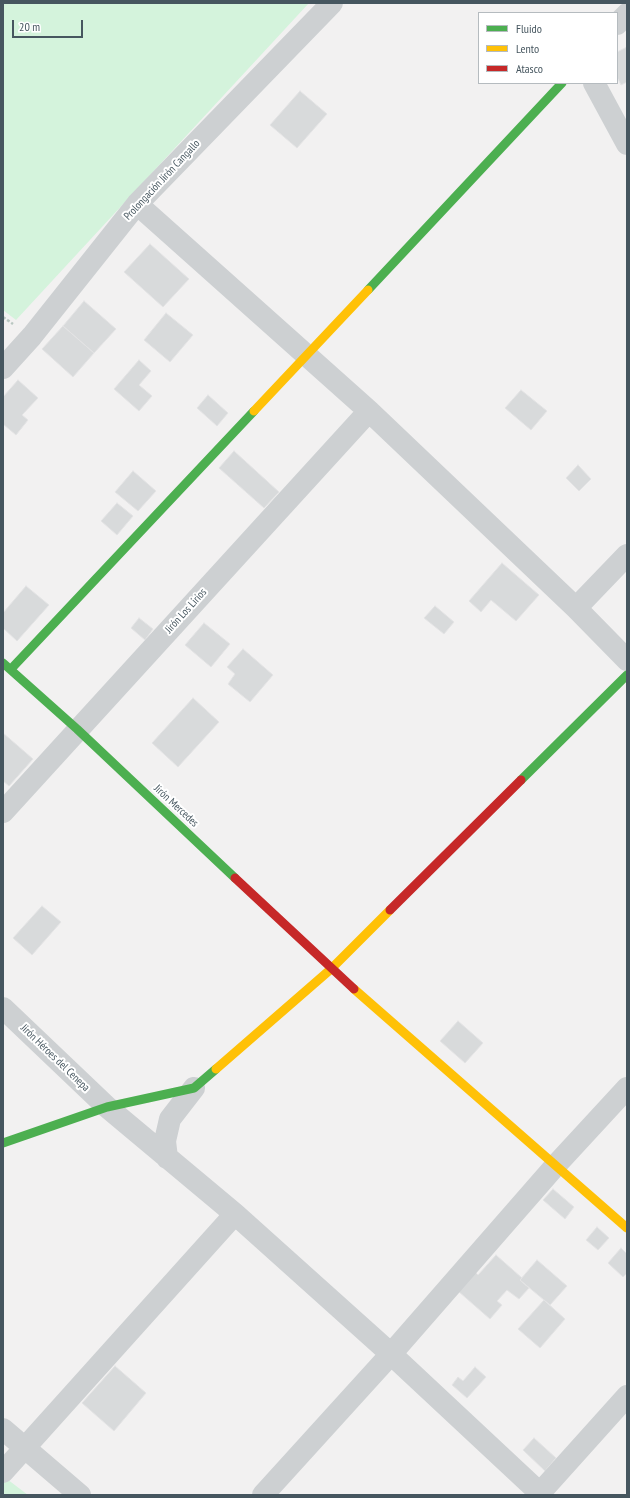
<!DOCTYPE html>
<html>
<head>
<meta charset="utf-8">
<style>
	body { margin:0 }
	#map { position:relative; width:630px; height:1498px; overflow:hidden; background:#f2f1f1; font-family:"PT Sans Narrow",sans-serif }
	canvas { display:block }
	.frame { position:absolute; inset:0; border:4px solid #46565f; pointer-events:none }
	.legend { position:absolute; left:478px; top:12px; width:140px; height:72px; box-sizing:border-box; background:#fff; border:1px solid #b5bbbf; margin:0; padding:5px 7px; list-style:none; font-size:12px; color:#46565f }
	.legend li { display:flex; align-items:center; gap:8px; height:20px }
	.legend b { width:20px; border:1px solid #b5bbbf }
	.scale { position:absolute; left:12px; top:20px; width:71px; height:18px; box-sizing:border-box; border:2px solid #46565f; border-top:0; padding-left:5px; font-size:12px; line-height:14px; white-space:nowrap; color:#46565f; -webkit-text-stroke:3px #fff; paint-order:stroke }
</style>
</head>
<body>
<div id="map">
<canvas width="630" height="1498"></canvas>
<div class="frame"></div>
<ul class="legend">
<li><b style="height:5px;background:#4caf50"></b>Fluido</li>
<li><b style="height:5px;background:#ffc107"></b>Lento</li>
<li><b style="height:5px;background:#c62828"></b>Atasco</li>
</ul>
<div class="scale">20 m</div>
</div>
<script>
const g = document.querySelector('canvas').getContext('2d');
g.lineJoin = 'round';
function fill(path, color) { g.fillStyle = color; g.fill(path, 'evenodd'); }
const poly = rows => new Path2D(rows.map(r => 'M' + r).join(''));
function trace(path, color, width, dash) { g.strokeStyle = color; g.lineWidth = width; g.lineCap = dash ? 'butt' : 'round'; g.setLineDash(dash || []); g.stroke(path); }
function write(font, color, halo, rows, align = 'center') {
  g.font = font + ' "PT Sans Narrow",sans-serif'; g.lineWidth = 4; g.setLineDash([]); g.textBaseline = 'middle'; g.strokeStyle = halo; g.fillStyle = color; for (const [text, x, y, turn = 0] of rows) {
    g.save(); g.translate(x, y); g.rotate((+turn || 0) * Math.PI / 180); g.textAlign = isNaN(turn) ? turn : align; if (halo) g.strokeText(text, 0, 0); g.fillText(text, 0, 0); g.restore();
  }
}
fill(poly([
	[3,3,309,3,16,320,3,310],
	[3,1476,28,1495,3,1495]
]), '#d4f3dc');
const building = poly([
	[627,47,627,82,621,85,617,77,617,52,627,47],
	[300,91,327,114,297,148,270,125,300,91],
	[150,244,189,279,163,307,124,272,150,244],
	[84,301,116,329,94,353,63,326,84,301],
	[166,313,193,335,170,362,144,340,166,313],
	[63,326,94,353,73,377,42,349,63,326],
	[139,360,151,371,139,385,152,396,139,411,114,389,139,360],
	[18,380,38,398,22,415,28,420,16,435,3,424,3,397,18,380],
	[521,390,547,411,531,430,505,408,521,390],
	[208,395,228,413,217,426,197,408,208,395],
	[234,451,279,492,264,508,219,468,234,451],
	[578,465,591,479,579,491,566,478,578,465],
	[133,471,156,491,138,511,115,492,133,471],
	[117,503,133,516,117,535,101,521,117,503],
	[502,563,539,595,516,621,491,600,481,612,469,601,502,563],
	[26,586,49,605,17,641,3,628,3,613,26,586],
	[435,606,454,622,444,634,424,618,435,606],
	[139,618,153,629,145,640,131,628,139,618],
	[204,623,230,644,211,667,185,645,204,623],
	[243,649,273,675,250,702,228,684,235,674,227,667,243,649],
	[193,698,219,722,178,767,152,743,193,698],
	[3,733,33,759,9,786,3,781,3,733],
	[42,906,61,922,32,955,13,938,42,906],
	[458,1021,483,1043,465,1063,440,1041,458,1021],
	[553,1189,574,1207,565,1219,543,1200,553,1189],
	[597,1227,609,1238,598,1250,586,1240,597,1227],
	[621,1248,627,1254,627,1273,623,1277,608,1263,621,1248],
	[496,1255,522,1278,520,1280,529,1288,519,1299,507,1290,497,1301,502,1305,490,1319,458,1291,475,1272,478,1275,496,1255],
	[537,1260,567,1286,550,1305,520,1280,537,1260],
	[544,1300,565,1319,540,1348,518,1329,544,1300],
	[115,1366,146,1393,114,1431,82,1403,115,1366],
	[475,1367,486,1377,467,1398,452,1385,458,1377,463,1381,475,1367],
	[534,1438,556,1458,545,1471,523,1450,534,1438]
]);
fill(building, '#d8dadb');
trace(building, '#e3e3e4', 1);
trace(poly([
	[3,317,13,324]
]), '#b9c7c1', 2.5, [3, 2]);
trace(poly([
	[617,24,627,14],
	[594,83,627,144],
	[137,204,369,411,576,608,627,660],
	[3,368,32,336,137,204,332,3],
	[576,608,627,555],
	[3,812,369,411],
	[3,1008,107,1107,235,1214,391,1354,542,1495],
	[167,1158,165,1141,170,1119,194,1088],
	[3,1429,80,1495],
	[3,1472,235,1214],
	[263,1495,391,1354,556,1165,627,1088],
	[538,1495,627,1396]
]), '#cdd0d2', 22);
trace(poly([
	[368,290,562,83],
	[3,663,77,729,235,878],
	[11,669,254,411],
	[521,780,627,675],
	[3,1143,107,1107,194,1088,216,1069]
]), '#4caf50', 9);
trace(poly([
	[254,411,368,290],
	[354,989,627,1228],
	[216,1069,331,969,390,910]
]), '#ffc107', 9);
trace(poly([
	[235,878,354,989],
	[390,910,521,780]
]), '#c62828', 9);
write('11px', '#46565f', '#fff', [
	["Prolongación Jirón Cangallo",162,180,-47],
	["Jirón Los Lirios",186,611,-48],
	["Jirón Mercedes",176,806,43],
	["Jirón Héroes del Cenepa",55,1058,44]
]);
</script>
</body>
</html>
